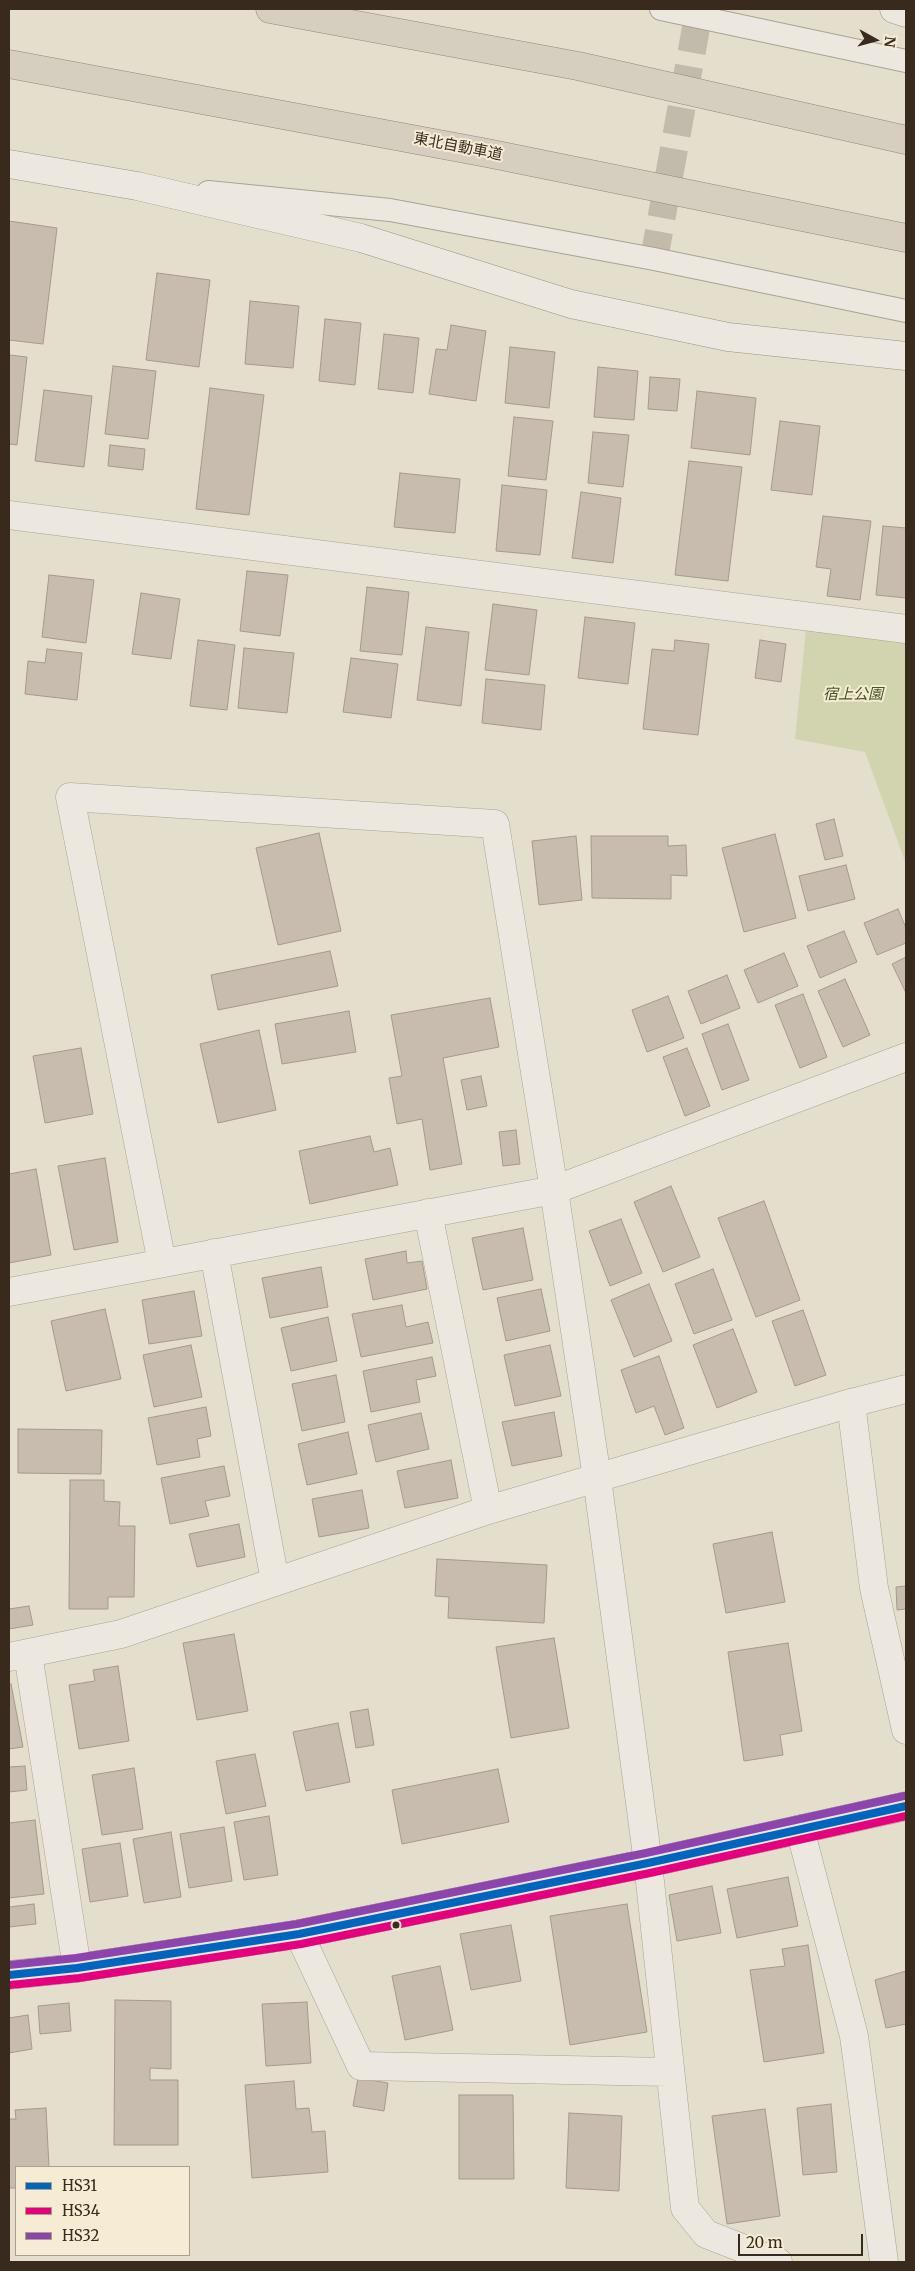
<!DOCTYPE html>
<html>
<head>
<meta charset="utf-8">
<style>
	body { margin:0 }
	#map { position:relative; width:915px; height:2271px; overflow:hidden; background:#e4decd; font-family:Merriweather,serif }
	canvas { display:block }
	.frame { position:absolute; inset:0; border:10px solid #382b1e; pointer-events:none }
	.legend { position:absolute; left:15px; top:2166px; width:175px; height:90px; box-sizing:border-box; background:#f5ecd3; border:1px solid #a99f8b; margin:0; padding:6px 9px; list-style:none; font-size:15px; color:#382b1e }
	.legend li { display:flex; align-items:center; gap:10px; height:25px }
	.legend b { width:25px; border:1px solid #a99f8b }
	.north { position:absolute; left:850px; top:15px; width:50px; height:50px; -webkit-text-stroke:4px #f5ecd3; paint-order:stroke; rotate:97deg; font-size:14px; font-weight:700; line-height:20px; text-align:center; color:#382b1e }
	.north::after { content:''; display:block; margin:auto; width:18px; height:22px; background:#382b1e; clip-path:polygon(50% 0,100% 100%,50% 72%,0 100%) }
	.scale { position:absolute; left:738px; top:2234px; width:125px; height:22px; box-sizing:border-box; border:2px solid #382b1e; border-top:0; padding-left:6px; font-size:15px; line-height:18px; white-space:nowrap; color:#382b1e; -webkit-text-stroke:4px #f5ecd3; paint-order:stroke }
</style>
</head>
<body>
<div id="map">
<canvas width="915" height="2271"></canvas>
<div class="frame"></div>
<ul class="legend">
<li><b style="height:6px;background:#0065bd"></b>HS31</li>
<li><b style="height:6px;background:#e5007d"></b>HS34</li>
<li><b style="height:6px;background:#8e44ad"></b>HS32</li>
</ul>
<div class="north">N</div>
<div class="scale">20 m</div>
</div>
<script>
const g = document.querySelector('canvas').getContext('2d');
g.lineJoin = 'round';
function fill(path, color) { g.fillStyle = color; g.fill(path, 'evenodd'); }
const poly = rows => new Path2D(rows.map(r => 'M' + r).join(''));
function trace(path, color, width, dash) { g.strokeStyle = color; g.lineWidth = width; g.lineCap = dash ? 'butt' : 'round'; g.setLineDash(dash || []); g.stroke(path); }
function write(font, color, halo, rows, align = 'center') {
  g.font = font + ' Merriweather,"Noto Sans JP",serif'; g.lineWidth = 4; g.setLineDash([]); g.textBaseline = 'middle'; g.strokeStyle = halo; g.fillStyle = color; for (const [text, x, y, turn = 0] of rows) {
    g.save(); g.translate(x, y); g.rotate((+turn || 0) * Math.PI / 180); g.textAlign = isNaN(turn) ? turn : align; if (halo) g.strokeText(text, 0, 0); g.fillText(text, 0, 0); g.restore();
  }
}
fill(poly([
	[806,629,906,641,906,864,865,752,795,739]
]), '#d2d4b0');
const building = poly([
	[9,221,57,228,43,344,9,340,9,221],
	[157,273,210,280,199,367,146,360,157,273],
	[250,301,299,306,293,368,245,364,250,301],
	[325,319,361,323,355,385,319,381,325,319],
	[451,325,486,331,476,401,429,394,436,349,447,350,451,325],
	[384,334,419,338,413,393,378,389,384,334],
	[510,347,555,352,549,408,505,403,510,347],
	[9,355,27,357,17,445,9,444,9,355],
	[113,366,156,371,148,439,105,434,113,366],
	[598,367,638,371,634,420,594,417,598,367],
	[650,377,680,379,677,411,648,409,650,377],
	[210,388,264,395,249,515,196,509,210,388],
	[44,390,92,396,84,467,35,461,44,390],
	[697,391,756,398,750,455,691,448,697,391],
	[514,417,553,421,546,480,508,476,514,417],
	[780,421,820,426,812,495,771,490,780,421],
	[593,432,629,435,623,487,588,483,593,432],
	[110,445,145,449,143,470,108,466,110,445],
	[689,461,742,467,728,581,675,575,689,461],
	[400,473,460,479,455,533,394,527,400,473],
	[502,485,547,490,540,555,496,551,502,485],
	[581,492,621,498,613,563,572,558,581,492],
	[823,516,871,521,860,600,827,596,831,569,816,567,823,516],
	[883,526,906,528,906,598,876,595,883,526],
	[247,571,288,575,280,636,240,631,247,571],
	[49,575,94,580,86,643,42,637,49,575],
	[367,587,409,592,402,655,360,651,367,587],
	[141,593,180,599,171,659,132,654,141,593],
	[493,604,537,610,529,675,485,670,493,604],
	[585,617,635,623,628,684,578,678,585,617],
	[426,627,469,632,461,706,417,700,426,627],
	[198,640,235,645,227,710,190,706,198,640],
	[675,640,709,644,698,735,643,729,652,649,674,651,675,640],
	[760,640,786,644,781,682,755,678,760,640],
	[244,648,294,653,287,713,238,708,244,648],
	[47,649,82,653,77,700,25,694,28,661,45,663,47,649],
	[351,658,398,664,391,718,343,712,351,658],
	[486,679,545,685,541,730,482,723,486,679],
	[834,819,843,856,825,860,816,824,834,819],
	[319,833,341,931,278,945,256,848,319,833],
	[775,834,796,918,744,932,722,848,775,834],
	[576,836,582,900,539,905,532,841,576,836],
	[591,836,668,836,668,846,686,845,687,876,671,875,671,899,592,898,591,836],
	[846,865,855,899,808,911,799,876,846,865],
	[898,909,906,928,906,943,877,955,864,923,898,909],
	[844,931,857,962,820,978,807,946,844,931],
	[330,951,338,986,218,1010,211,975,330,951],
	[784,953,798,986,758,1003,744,970,784,953],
	[906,957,906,993,892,964,906,957],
	[727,975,740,1008,701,1024,688,991,727,975],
	[845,979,870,1035,843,1047,818,991,845,979],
	[803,994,827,1057,800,1068,775,1005,803,994],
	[668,996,684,1038,647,1052,632,1010,668,996],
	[490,998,499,1047,443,1058,462,1164,430,1170,422,1119,397,1124,389,1078,402,1076,391,1015,490,998],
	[349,1011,356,1052,282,1064,275,1024,349,1011],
	[728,1024,749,1080,722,1090,702,1034,728,1024],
	[259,1030,276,1110,218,1123,200,1044,259,1030],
	[81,1048,93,1114,45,1123,33,1056,81,1048],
	[687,1048,710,1106,685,1116,663,1057,687,1048],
	[481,1076,487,1106,467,1110,461,1080,481,1076],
	[516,1130,520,1164,503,1166,499,1132,516,1130],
	[370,1136,374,1152,390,1148,398,1185,310,1204,299,1151,370,1136],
	[105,1158,118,1242,74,1250,58,1166,105,1158],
	[36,1169,51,1255,9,1263,9,1174,36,1169],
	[671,1186,700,1257,663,1272,634,1202,671,1186],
	[764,1201,800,1300,756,1317,718,1218,764,1201],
	[621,1219,642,1273,610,1286,589,1231,621,1219],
	[523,1228,533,1280,483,1290,472,1238,523,1228],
	[406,1251,407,1263,422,1261,427,1289,373,1300,365,1259,406,1251],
	[321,1267,328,1307,270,1318,262,1278,321,1267],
	[713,1269,732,1320,694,1334,675,1284,713,1269],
	[649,1284,672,1341,634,1357,611,1300,649,1284],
	[541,1289,550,1331,506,1341,497,1298,541,1289],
	[194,1291,202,1336,149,1344,142,1300,194,1291],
	[402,1305,406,1327,428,1322,433,1343,361,1357,352,1314,402,1305],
	[105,1309,121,1379,66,1391,51,1321,105,1309],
	[803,1310,826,1375,795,1386,772,1321,803,1310],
	[328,1317,337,1361,291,1371,281,1328,328,1317],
	[733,1329,757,1392,717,1408,693,1345,733,1329],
	[191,1345,202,1397,154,1407,143,1355,191,1345],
	[550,1345,561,1396,515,1406,504,1355,550,1345],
	[659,1356,684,1428,665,1435,654,1406,636,1413,621,1370,659,1356],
	[432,1357,436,1376,416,1380,420,1402,371,1412,363,1371,432,1357],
	[336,1375,345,1422,302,1431,292,1384,336,1375],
	[206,1407,211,1436,197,1439,200,1457,157,1465,148,1418,206,1407],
	[554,1412,562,1456,512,1466,502,1422,554,1412],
	[421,1413,429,1449,376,1462,368,1425,421,1413],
	[18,1429,102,1430,101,1474,18,1473,18,1429],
	[348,1432,357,1474,307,1485,298,1444,348,1432],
	[451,1460,458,1498,405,1508,397,1471,451,1460],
	[224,1466,230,1496,205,1501,209,1516,170,1524,161,1478,224,1466],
	[70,1480,104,1480,104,1501,120,1502,119,1526,135,1526,134,1597,108,1597,108,1609,69,1609,70,1480],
	[362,1490,369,1528,319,1537,312,1499,362,1490],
	[239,1524,245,1557,197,1567,189,1534,239,1524],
	[772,1532,785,1602,726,1613,713,1544,772,1532],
	[437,1559,547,1565,544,1623,448,1618,449,1597,435,1596,437,1559],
	[906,1586,906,1609,897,1610,896,1587,906,1586],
	[29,1606,33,1625,9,1629,9,1609,29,1606],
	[234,1634,248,1711,197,1720,183,1643,234,1634],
	[554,1638,569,1728,511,1738,496,1647,554,1638],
	[788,1643,802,1731,780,1735,783,1755,744,1761,728,1652,788,1643],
	[118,1666,129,1741,79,1749,69,1685,95,1681,93,1670,118,1666],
	[11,1684,23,1747,9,1749,9,1685,11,1684],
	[368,1709,374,1745,356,1748,350,1712,368,1709],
	[338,1723,350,1782,306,1791,293,1732,338,1723],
	[255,1754,266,1806,226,1814,216,1761,255,1754],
	[25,1766,27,1790,9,1792,9,1767,25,1766],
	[134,1768,143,1829,102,1835,92,1775,134,1768],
	[498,1769,509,1822,402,1844,392,1790,498,1769],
	[269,1816,278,1875,244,1880,234,1822,269,1816],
	[35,1820,44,1894,9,1898,9,1823,35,1820],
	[224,1827,232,1881,189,1888,180,1834,224,1827],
	[171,1832,181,1897,144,1903,133,1839,171,1832],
	[120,1843,128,1896,90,1902,82,1849,120,1843],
	[788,1877,798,1926,737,1938,727,1889,788,1877],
	[712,1886,721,1933,677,1941,669,1895,712,1886],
	[34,1904,36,1924,9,1927,9,1907,34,1904],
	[627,1904,647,2032,570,2045,550,1916,627,1904],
	[511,1925,521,1981,471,1990,460,1934,511,1925],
	[808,1945,824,2053,764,2062,750,1970,785,1966,782,1949,808,1945],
	[440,1966,453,2030,405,2040,392,1976,440,1966],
	[906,1971,906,2024,886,2028,875,1980,906,1971],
	[115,2000,171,2001,171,2069,150,2068,150,2080,178,2080,178,2145,114,2145,115,2000],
	[307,2002,311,2063,266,2066,262,2004,307,2002],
	[69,2003,71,2031,40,2034,38,2006,69,2003],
	[28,2015,32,2049,9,2053,9,2018,28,2015],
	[358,2078,388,2083,384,2111,353,2106,358,2078],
	[294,2081,296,2109,309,2108,312,2132,325,2131,328,2172,252,2178,245,2085,294,2081],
	[459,2095,513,2095,514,2179,459,2179,459,2095],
	[831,2104,837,2172,803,2175,797,2108,831,2104],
	[46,2108,49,2167,16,2167,16,2188,9,2188,9,2119,16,2119,15,2110,46,2108],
	[765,2109,780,2216,727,2224,712,2116,765,2109],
	[569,2113,622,2116,619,2191,566,2188,569,2113]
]);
fill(building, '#c8bcae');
trace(building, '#a49a8c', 1);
trace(poly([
	[654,259,698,17]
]), '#c2baaa', 28, [28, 14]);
const lane = poly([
	[661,9,906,61],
	[208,192,390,210,654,259,906,311]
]);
const street = poly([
	[9,515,906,629],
	[428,1213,488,1510],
	[214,1253,275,1581],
	[162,1263,70,797,495,824,554,1190,597,1478,648,1863,685,2208,706,2234,778,2262],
	[9,1292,554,1190,906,1057],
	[851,1403,874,1588,906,1730],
	[28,1654,77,1968],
	[9,1657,121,1634,488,1510,851,1403,906,1389],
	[800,1829,854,2036,884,2262],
	[299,1934,361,2066,669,2072]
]);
const secondary = poly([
	[894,9,906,13],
	[9,164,137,186,361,238,571,304,728,337,906,356],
	[9,1975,77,1968,299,1934,648,1863,906,1806]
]);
const highway = poly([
	[270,9,578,66,906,140],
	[9,64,487,153,906,238]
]);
trace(lane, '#a9a396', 24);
trace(street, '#a9a396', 29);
trace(secondary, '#999286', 29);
trace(highway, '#8f887d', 29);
trace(lane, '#ece8df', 22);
trace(street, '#ece8df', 28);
trace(secondary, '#ece8df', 28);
trace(highway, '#d6cebe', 28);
trace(poly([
	[9,1975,77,1968,299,1934,648,1863,906,1806]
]), '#0065bd', 8);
trace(poly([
	[10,1985,79,1978,301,1944,650,1873,906,1816]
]), '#e5007d', 8);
trace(poly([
	[9,1965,76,1958,297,1924,646,1853,904,1796]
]), '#8e44ad', 8);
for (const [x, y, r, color] of [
	[396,1925,4.5,"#382b1e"]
]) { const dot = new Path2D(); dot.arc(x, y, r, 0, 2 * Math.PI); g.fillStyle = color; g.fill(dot); trace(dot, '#f5ecd3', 2); }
write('15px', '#382b1e', '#f5ecd3', [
	["東北自動車道",458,147,11]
]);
write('italic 15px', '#475425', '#f5ecd3', [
	["宿上公園",853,695]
]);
</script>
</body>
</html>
